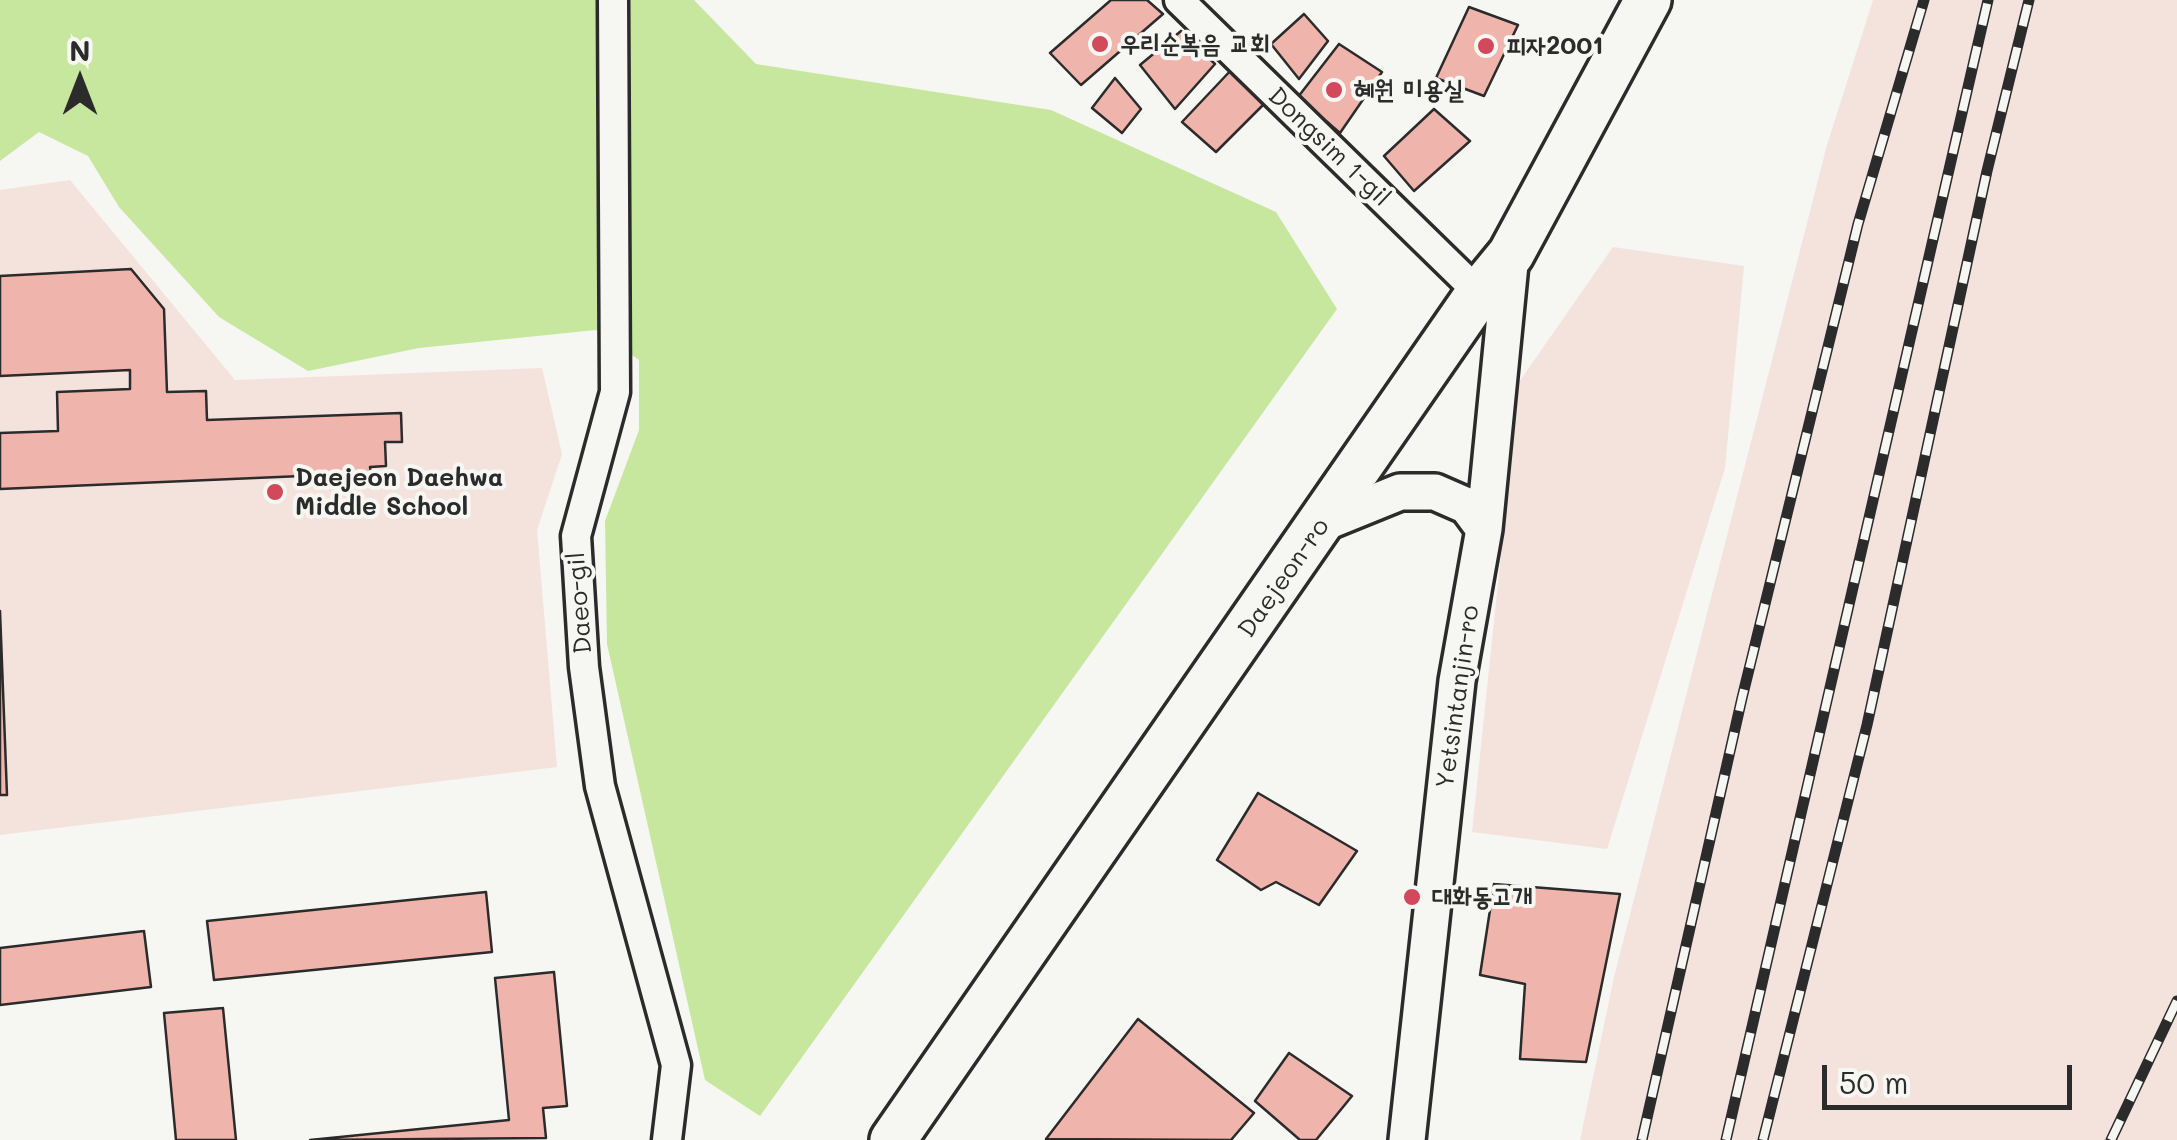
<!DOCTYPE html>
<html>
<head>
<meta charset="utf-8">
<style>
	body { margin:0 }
	#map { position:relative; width:2177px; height:1140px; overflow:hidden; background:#f6f6f2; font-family:Mali,sans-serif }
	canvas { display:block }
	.north { position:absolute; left:30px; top:30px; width:100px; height:100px; -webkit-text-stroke:8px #f6f6f2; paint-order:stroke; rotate:0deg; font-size:28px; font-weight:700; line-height:40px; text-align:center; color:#2b2b2b }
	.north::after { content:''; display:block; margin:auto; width:35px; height:45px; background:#2b2b2b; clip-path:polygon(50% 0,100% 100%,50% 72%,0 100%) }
	.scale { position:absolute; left:1822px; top:1065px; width:250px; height:45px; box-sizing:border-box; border:5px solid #2b2b2b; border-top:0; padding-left:12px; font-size:30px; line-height:35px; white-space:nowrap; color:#2b2b2b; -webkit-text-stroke:8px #f6f6f2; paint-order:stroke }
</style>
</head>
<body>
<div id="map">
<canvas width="2177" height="1140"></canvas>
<div class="north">N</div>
<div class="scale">50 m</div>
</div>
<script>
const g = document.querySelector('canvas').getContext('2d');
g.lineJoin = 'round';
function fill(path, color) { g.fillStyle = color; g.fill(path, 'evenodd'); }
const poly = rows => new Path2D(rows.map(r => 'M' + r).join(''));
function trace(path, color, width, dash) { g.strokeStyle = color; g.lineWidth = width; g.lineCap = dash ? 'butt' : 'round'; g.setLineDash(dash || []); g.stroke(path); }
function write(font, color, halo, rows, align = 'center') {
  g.font = font + ' Mali,"Poor Story",sans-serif'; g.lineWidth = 8; g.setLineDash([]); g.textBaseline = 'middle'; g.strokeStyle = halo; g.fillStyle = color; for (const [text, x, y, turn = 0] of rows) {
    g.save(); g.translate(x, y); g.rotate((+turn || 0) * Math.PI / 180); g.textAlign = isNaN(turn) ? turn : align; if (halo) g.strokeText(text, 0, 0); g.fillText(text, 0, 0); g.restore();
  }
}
fill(poly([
	[1873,0,2177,0,2177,1140,1580,1140,1614,977,1827,145],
	[70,180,235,380,542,368,562,454,537,530,557,767,0,835,0,190],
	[1613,247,1744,266,1725,468,1607,849,1472,832,1519,382]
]), '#f4e2dd');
fill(poly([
	[0,0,694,0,756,64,1051,110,1276,212,1337,309,760,1116,705,1080,607,644,605,521,639,430,639,360,596,330,419,348,308,371,219,317,119,207,88,156,39,132,0,161]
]), '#c7e79f');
const building = poly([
	[1111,0,1147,0,1163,14,1081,85,1050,53,1111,0],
	[1469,7,1518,25,1484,96,1436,78,1469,7],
	[1304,14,1328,41,1299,79,1271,44,1304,14],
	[1181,31,1215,64,1175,109,1140,65,1181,31],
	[1339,44,1382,72,1340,133,1298,97,1339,44],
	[1233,68,1268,100,1216,152,1182,122,1233,68],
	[1115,78,1141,109,1122,133,1092,108,1115,78],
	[1434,109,1470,141,1414,191,1384,156,1434,109],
	[131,269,164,309,167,392,206,391,207,420,401,413,402,442,385,442,386,466,370,467,371,473,0,489,0,433,58,431,57,392,130,389,130,370,0,376,0,276,131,269],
	[0,611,7,795,0,795,0,611],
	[1258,793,1357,851,1319,905,1276,882,1261,890,1217,860,1258,793],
	[1494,884,1620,894,1586,1062,1520,1059,1525,984,1480,975,1494,884],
	[486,892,492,952,214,980,207,921,486,892],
	[144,931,151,987,0,1005,0,948,144,931],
	[554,972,567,1106,543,1108,546,1138,310,1140,509,1120,495,978,554,972],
	[223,1008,236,1140,176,1140,164,1013,223,1008],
	[1138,1019,1254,1113,1231,1140,1046,1139,1138,1019],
	[1289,1053,1352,1096,1316,1140,1300,1140,1255,1101,1289,1053]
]);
fill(building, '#efb5ac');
trace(building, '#2b2b2b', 2.5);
const minor = poly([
	[613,0,615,392,576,536,584,667,600,786,676,1065,667,1140],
	[1179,0,1479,293]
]);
const tertiary = poly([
	[1321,524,1400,492,1435,492,1467,506,1484,529],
	[1407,1140,1457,681,1484,529,1511,254]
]);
const primary = poly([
	[893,1140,1479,293,1511,254,1648,0]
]);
trace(minor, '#2b2b2b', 35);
trace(tertiary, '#2b2b2b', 42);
trace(primary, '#2b2b2b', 52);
trace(minor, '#f6f6f2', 28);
trace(tertiary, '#f6f6f2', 35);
trace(primary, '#f6f6f2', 45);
const rail = poly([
	[1642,1140,1742,698,1858,224,1924,0],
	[1726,1140,1988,0],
	[1763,1140,1867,725,1987,171,2029,0],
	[2111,1140,2177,1001]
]);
trace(rail, '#2b2b2b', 11);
trace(rail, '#f6f6f2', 8, [22]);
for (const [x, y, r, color] of [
	[1100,44,10,"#d1495b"],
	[1486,46,10,"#d1495b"],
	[1334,90,10,"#d1495b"],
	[275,492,10,"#d1495b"],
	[1412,897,10,"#d1495b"]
]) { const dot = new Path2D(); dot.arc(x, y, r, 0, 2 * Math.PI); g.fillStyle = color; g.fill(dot); trace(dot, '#f6f6f2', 4); }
write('bold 25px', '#2b2b2b', '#f6f6f2', [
	["우리순복음 교회",1120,44],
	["피자2001",1506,46],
	["혜원 미용실",1354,90],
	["Daejeon Daehwa",295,478],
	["Middle School",295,507],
	["대화동고개",1432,897]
], 'left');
write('25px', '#2b2b2b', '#f6f6f2', [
	["Dongsim 1-gil",1329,147,44],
	["Daejeon-ro",1284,578,-55],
	["Daeo-gil",580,603,-94],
	["Yetsintanjin-ro",1458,697,-82]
]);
</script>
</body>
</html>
